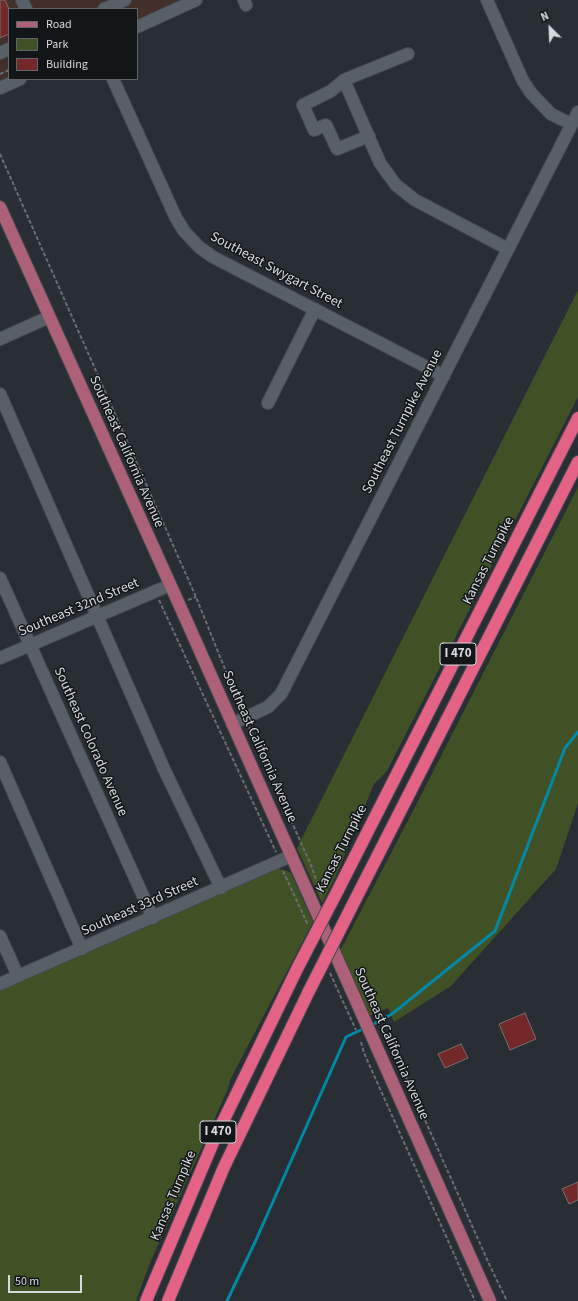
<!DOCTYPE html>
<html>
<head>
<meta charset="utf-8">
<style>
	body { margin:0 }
	#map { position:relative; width:578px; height:1301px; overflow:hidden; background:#292d34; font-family:"Source Sans 3",sans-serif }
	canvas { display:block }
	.legend { position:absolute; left:8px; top:8px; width:130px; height:72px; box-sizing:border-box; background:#131618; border:1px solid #616467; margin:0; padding:5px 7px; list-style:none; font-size:12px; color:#d6d9dd }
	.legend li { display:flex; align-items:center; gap:8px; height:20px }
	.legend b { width:20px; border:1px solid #616467 }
	.north { position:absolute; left:530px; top:8px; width:40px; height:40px; -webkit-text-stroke:3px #131618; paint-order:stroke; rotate:336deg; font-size:11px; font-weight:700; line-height:16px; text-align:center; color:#d6d9dd }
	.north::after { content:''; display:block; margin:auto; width:14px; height:18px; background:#d6d9dd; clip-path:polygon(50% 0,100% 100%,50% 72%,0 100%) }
	.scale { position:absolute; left:8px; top:1275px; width:74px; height:18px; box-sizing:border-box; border:2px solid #d6d9dd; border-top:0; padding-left:5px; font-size:12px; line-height:14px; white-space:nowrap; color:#d6d9dd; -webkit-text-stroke:3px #131618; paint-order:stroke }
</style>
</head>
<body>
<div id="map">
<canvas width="578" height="1301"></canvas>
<ul class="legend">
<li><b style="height:5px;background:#ac6179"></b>Road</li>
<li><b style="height:11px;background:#405225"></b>Park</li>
<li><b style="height:11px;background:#732929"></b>Building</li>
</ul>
<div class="north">N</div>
<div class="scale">50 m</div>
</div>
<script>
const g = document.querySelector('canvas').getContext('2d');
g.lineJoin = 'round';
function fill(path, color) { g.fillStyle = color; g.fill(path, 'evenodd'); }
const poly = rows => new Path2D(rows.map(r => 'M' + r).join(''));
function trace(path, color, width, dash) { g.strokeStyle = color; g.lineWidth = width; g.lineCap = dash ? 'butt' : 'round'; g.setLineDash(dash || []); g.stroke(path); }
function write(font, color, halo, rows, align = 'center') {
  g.font = font + ' "Source Sans 3",sans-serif'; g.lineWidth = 3; g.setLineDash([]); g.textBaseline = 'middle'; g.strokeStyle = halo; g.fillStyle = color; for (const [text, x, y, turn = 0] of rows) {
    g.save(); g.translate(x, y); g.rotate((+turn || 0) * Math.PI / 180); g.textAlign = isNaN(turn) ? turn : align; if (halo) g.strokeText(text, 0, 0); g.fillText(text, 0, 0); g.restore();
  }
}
fill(poly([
	[0,0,183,0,137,21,137,9,9,9,9,78,0,82]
]), '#432f2a');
fill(poly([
	[578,290,578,397,387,771,374,784,335,878,322,903,297,848],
	[578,487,578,803,556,869,451,986,394,1022,388,1008,369,1016,340,951,412,813],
	[278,869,285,870,291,873,313,922,231,1078,227,1091,150,1263,136,1301,0,1301,0,991]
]), '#405225');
trace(poly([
	[370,1026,392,1014,495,931,565,748,578,732],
	[227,1301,256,1240,346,1037,365,1028]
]), '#0389a5', 3);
const building = poly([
	[0,0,5,0,9,9,9,34,0,38,0,0],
	[525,1013,536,1039,510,1050,499,1024,525,1013],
	[461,1044,468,1058,445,1068,438,1054,461,1044],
	[578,1182,578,1200,569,1204,562,1189,578,1182]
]);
fill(building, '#732929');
trace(building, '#7a6f6e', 1);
const minor = poly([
	[22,0,26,9],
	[244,0,246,5],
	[487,0,523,81,531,93,551,114,571,124],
	[104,9,125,0],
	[137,27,196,0],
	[0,53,9,49],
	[113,79,176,218,184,231,199,247,213,257,444,376],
	[344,80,380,163,396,185,415,200,508,249],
	[0,88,20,79],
	[369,136,337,149,326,125,314,130,303,105,331,91,344,80,408,54],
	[0,339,49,317],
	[0,394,164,769,221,888],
	[268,403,315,309],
	[0,578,153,918],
	[0,658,170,585],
	[232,724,268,707,281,694,578,112],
	[0,762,82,949],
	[0,936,18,976],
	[0,984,291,856]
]);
const major = poly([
	[0,207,179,604,490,1301]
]);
const highway = poly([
	[338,890,578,418],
	[351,908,578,462],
	[146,1301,215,1138,298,967],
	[168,1301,224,1167,309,991]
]);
trace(minor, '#45494e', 14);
trace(major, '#45494e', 14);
trace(highway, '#45494e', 14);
trace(poly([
	[0,74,9,70],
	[0,154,196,597,241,709],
	[159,600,276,852],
	[188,600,196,597],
	[249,727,311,865,321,894],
	[283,871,308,925],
	[330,973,356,1030],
	[386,1040,392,1046,490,1266,507,1301],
	[361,1042,364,1053,475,1301]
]), '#6a6d73', 2, [4, 2]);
trace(minor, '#595f66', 12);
trace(major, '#ac6179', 12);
trace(highway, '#e36286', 12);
const highwayBridge = poly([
	[298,967,338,890],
	[309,991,351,908]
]);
trace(highwayBridge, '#45494e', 14, []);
trace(highwayBridge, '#e36286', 12);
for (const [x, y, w] of [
	[458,654,36],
	[218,1132,36]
]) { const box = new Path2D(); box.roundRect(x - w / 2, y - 11, w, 22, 3); g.fillStyle = '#131618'; g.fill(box); trace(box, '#d6d9dd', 1); }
write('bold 13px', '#d6d9dd', null, [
	["I 470",458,654],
	["I 470",218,1132]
]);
write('14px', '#d6d9dd', '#131618', [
	["Southeast Swygart Street",276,271,28],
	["Southeast Turnpike Avenue",403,422,-63],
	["Southeast California Avenue",126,452,66],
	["Kansas Turnpike",489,561,-63],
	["Southeast 32nd Street",79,608,-23],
	["Southeast Colorado Avenue",90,742,66],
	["Southeast California Avenue",259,747,66],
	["Kansas Turnpike",342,849,-63],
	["Southeast 33rd Street",140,907,-24],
	["Southeast California Avenue",391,1044,66],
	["Kansas Turnpike",174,1196,-67]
]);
</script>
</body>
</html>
